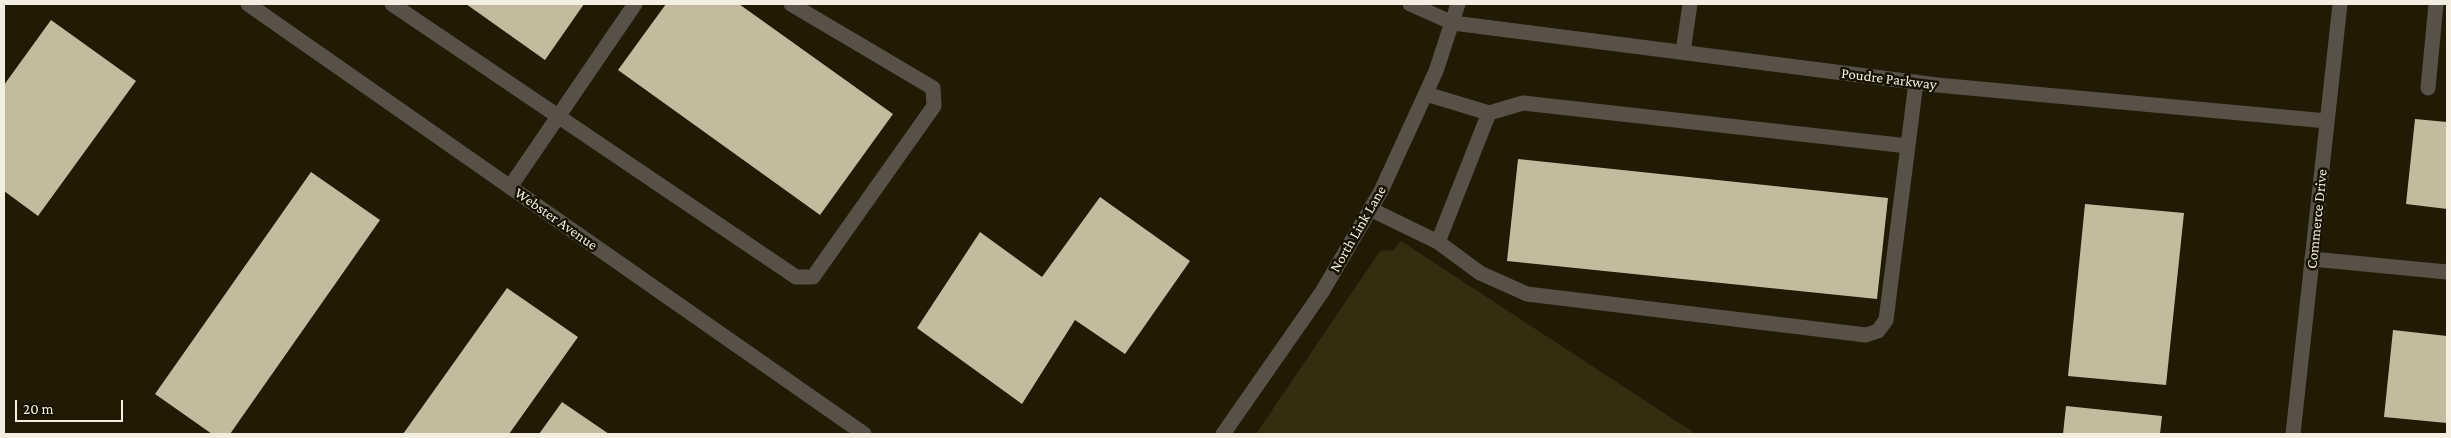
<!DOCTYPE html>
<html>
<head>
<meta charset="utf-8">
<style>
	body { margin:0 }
	#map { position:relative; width:2451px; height:438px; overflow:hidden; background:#221a04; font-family:"Crimson Pro",serif }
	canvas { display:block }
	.frame { position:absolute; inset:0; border:5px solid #f3eee0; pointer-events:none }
	.scale { position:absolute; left:15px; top:400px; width:108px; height:22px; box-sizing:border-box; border:2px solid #f3eee0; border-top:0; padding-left:6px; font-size:15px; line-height:18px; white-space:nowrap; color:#f3eee0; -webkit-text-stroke:4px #181100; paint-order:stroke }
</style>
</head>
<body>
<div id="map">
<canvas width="2451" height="438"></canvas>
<div class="frame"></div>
<div class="scale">20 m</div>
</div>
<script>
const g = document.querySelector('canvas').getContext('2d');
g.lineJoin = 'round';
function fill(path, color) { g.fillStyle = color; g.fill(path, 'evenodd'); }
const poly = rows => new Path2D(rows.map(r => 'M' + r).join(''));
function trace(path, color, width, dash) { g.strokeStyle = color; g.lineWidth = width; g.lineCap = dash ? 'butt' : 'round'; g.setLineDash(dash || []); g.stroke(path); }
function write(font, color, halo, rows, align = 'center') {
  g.font = font + ' "Crimson Pro",serif'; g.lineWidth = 5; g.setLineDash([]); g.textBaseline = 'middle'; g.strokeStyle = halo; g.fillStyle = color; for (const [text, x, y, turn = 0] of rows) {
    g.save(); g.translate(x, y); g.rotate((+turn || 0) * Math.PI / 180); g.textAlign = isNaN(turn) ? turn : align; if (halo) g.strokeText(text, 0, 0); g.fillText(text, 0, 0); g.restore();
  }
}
fill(poly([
	[1401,241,1696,434,1256,434,1380,251,1394,250]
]), '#362d10');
fill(poly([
	[466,4,584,4,545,60],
	[666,4,739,4,893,114,820,215,618,70],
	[51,20,136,81,38,216,4,191,4,85],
	[2415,119,2447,122,2447,209,2406,204],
	[1518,159,1888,198,1877,299,1507,261],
	[311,172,380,220,230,434,212,434,155,394],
	[1100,197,1190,261,1125,354,1075,320,1022,404,917,328,980,232,1042,277],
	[2085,204,2184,213,2166,385,2068,376],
	[507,288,578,337,509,434,403,434],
	[2393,330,2447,336,2447,423,2384,417],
	[562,402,609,434,539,434],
	[2066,406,2162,416,2160,434,2063,434]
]), '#c4bb9f');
trace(poly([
	[392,4,796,277,813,277,934,106,933,88,791,4],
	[1410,4,1453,23],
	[1683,52,1690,4],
	[2428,88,2436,4],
	[1426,94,1489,113,1523,103,1908,146],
	[510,187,635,4],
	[1370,209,1438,242,1480,273,1527,294,1866,335,1878,331,1886,320,1916,82],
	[1438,242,1489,113],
	[2312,259,2447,272]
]), '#585148', 15);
trace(poly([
	[248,4,864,434],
	[1453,23,1937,85,2327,121],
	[1223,434,1322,292,1381,191,1436,71,1458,4],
	[2293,434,2340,4]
]), '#585148', 15);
write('15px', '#f3eee0', '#181100', [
	["Poudre Parkway",1889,79,7],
	["Webster Avenue",556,219,35],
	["Commerce Drive",2317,219,-84],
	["North Link Lane",1358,229,-60]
]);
</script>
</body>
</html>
